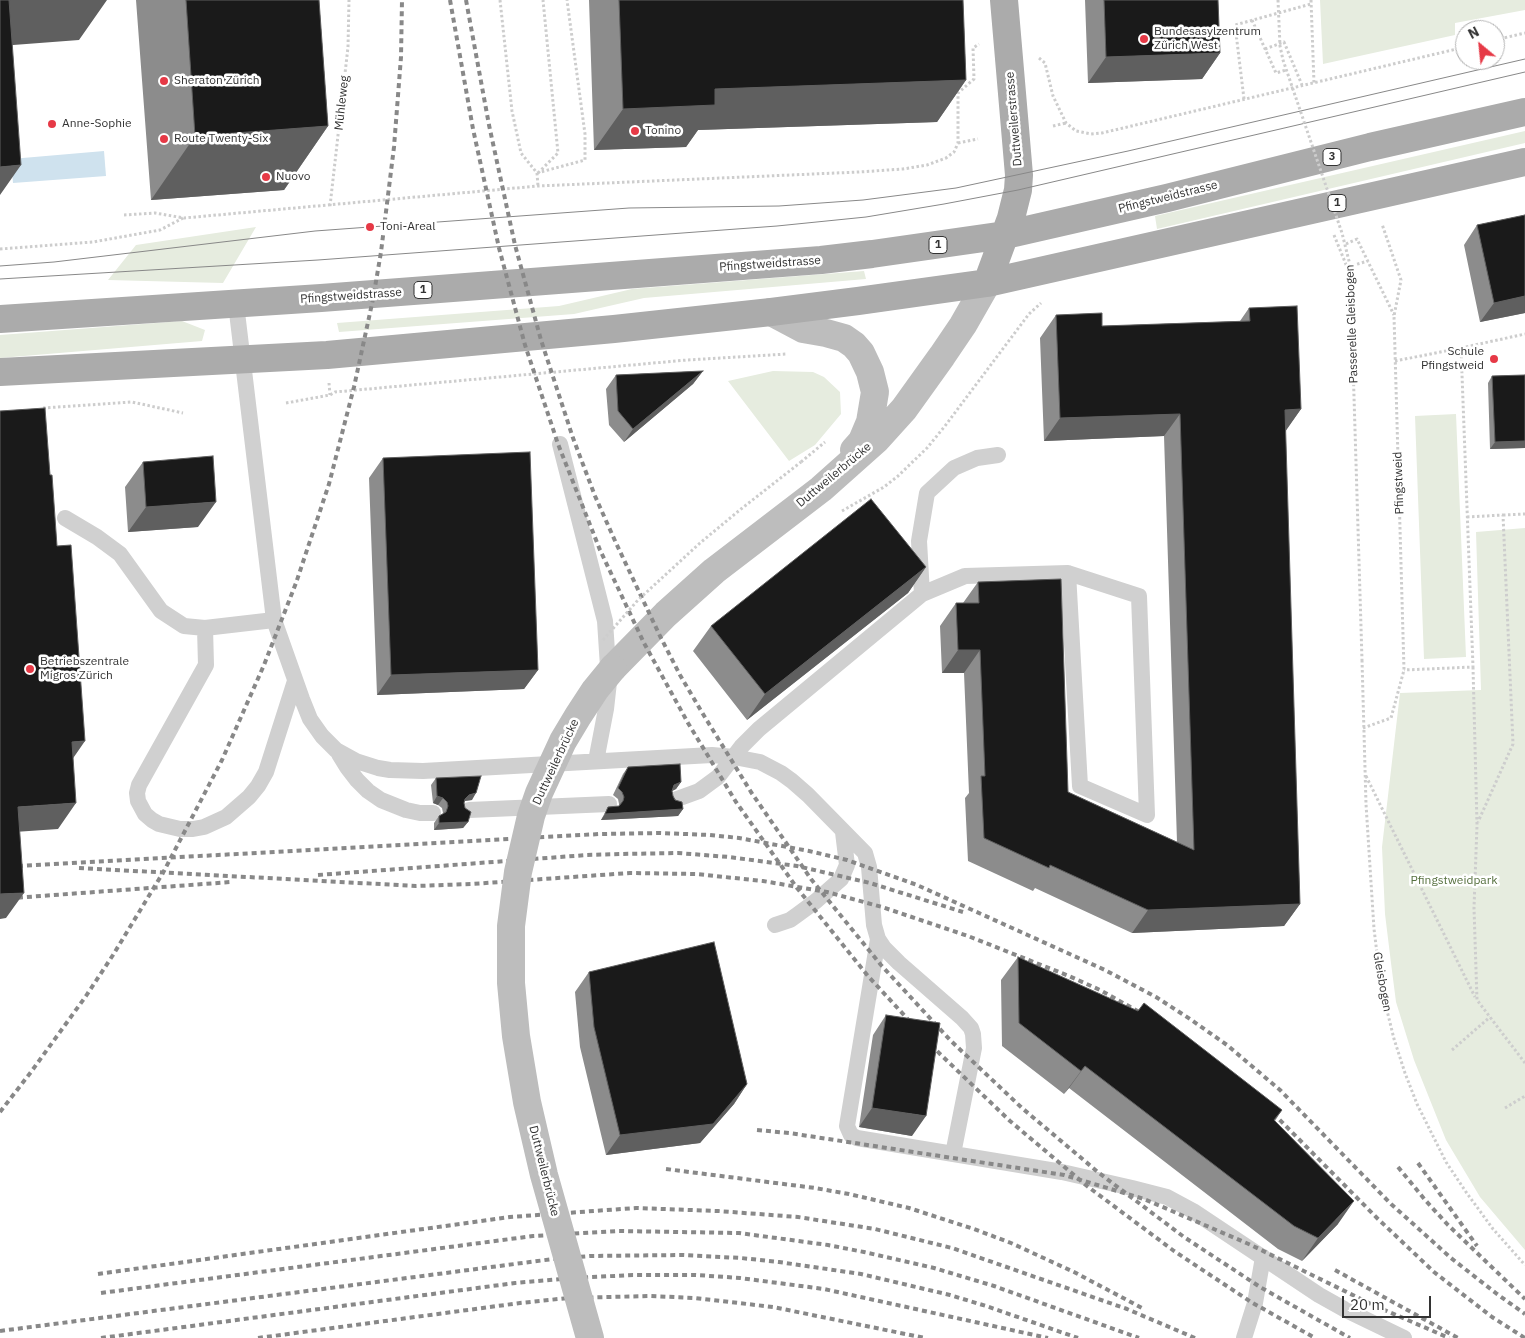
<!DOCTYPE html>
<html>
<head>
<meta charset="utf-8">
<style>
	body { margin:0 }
	#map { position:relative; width:1525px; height:1338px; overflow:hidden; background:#fff; font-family:"IBM Plex Sans",sans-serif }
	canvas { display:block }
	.north { position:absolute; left:1455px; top:20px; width:50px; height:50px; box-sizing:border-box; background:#fff; border:1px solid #adadad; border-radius:50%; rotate:332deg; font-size:14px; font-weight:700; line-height:20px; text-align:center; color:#333 }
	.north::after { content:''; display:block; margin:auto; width:18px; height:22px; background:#e63946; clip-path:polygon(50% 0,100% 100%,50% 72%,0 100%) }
	.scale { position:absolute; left:1342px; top:1296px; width:89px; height:22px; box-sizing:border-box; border:2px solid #333; border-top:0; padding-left:6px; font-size:15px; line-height:18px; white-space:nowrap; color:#333; -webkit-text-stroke:4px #fff; paint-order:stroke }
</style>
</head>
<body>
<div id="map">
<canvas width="1525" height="1338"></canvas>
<div class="north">N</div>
<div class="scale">20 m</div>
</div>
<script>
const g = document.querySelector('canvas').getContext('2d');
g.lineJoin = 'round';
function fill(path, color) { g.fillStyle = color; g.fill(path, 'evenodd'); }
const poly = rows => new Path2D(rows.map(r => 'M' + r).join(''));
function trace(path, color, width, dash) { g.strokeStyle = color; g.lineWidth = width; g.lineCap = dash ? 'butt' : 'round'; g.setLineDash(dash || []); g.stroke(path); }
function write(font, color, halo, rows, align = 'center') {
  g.font = font + ' "IBM Plex Sans",sans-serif'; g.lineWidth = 5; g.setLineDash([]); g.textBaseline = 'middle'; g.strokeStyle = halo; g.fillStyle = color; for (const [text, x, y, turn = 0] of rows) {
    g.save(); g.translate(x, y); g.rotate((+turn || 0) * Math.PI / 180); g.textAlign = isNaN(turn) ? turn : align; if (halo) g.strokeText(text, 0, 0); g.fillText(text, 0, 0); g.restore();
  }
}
fill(poly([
	[1320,0,1525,0,1525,10,1455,23,1455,35,1323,64],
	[1525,131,1525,143,1157,229,1155,216],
	[256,227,223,283,108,280,136,245],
	[864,271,866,279,644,298,574,314,339,332,337,323,559,306,632,289],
	[182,321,205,330,202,341,0,358,0,335],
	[773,371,813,372,824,377,840,392,841,414,815,445,789,461,728,381],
	[1456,414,1466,657,1424,659,1415,416],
	[1525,528,1525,1250,1480,1197,1446,1140,1414,1060,1396,1002,1391,963,1385,914,1382,847,1400,693,1481,690,1476,532]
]), '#e6ecdf');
fill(poly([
	[104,151,106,176,13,183,11,159]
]), '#cfe2ee');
trace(poly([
	[500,0,512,111,521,153,537,173,538,186],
	[1311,0,1314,83],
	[1252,20,1276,73,1286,70],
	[1495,40,1525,33],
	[1265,49,1284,42,1302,85],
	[1039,58,1045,63,1053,96,1066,123,1076,131,1091,134,1102,133,1465,47],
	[1244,99,1235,25,1311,4],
	[1053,126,1066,123],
	[958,143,978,139],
	[537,173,585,160,585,134,567,0],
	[538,173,558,153,543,0],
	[330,206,348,47,349,0],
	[124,215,155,213,184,218,538,186,859,172,903,169,927,165,946,158,954,152,958,143,958,93,974,79,973,48,979,44],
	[1334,235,1347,267,1368,261],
	[1346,244,1357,239,1394,315],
	[0,249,93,242,160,230,183,218],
	[1461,348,1525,334],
	[1395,361,1461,348,1473,667,1404,670],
	[329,383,330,395],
	[286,403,330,395,335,392,687,360,787,354],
	[43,408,132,402,183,413],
	[801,462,825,442],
	[842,511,884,487,898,476,927,448,945,426,1029,314,1041,303],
	[1503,515,1525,514],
	[1467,517,1503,515,1513,744,1478,822],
	[1362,660,1366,804,1374,929,1381,986,1394,1039,1405,1073,1417,1104,1446,1162,1466,1192,1493,1229,1525,1265],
	[1473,667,1477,825,1474,908,1477,1000,1525,1063],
	[1363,728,1391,718,1404,670,1394,316,1401,280,1382,224],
	[1366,776,1475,997],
	[1452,1050,1490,1017],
	[1505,1108,1525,1096]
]), '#cdcdcd', 3, [2.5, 2.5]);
trace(poly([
	[236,304,274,620,302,699,310,719,322,736,336,750,356,761,378,768,390,770,423,771,712,755,734,757,760,762,781,773,792,781,808,795,865,853,869,867,874,925,878,939,884,948,899,963,962,1018,971,1028,973,1034,974,1048,953,1154],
	[560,444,605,621,609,682,606,709,596,761],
	[65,518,97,537,120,554,161,611,184,626,205,628,274,620],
	[922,594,919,541,927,493,954,468,977,458,998,455],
	[205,628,206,665,139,785,137,793,138,801,145,814,152,820,159,824,180,829,193,829,204,827,226,817,249,797,258,786,266,772,295,681],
	[339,754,347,767,357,780,368,791,381,800,406,810,420,813,433,813],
	[677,799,699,791,718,777,741,747,759,729,922,594,965,576,1068,573,1080,786,1147,815,1139,596,1068,573],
	[469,810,609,804],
	[775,925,790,920,797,915,816,901,841,879,847,865,843,832],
	[878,939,847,1126,851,1135,857,1138,1062,1172,1132,1188,1167,1197,1193,1211,1319,1295,1344,1309,1404,1338],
	[1244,1338,1255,1303,1263,1257]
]), '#d0d0d0', 16);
trace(poly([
	[771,312,803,329,826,333,844,338,854,345,861,353,870,372,875,392,870,422,862,441,854,450],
	[613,668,666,614,714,571,821,489,876,440,904,409,942,356,963,325,987,283]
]), '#bdbdbd', 28);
trace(poly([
	[987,283,1011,218,1018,190,1019,175,1004,0],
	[0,319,321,298,821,260,872,254,1005,235,1167,198,1370,147,1525,112],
	[0,372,327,355,614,329,771,312,858,301,987,283,1525,162]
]), '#ababab', 28);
trace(poly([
	[0,266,54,262,315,231,629,208,779,206,863,200,956,188,1128,151,1525,59],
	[0,279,318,260,777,226,866,217,944,204,1018,190,1525,72]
]), '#888', 1);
trace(poly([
	[450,0,473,129,499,248,525,345,558,444,600,550,644,643,688,723,736,802,797,888,868,976,939,1053,1010,1121,1087,1186,1174,1251,1251,1302,1315,1338],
	[466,0,489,125,515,245,541,340,573,438,595,496,616,543,660,636,680,675,703,714,751,792,811,879,881,965,951,1041,1022,1108,1099,1173,1184,1237,1260,1287,1350,1338],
	[0,867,600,834,660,833,710,835,739,838,809,851,847,860,917,885,1105,970,1156,997,1190,1019,1227,1045,1280,1090,1391,1204,1451,1258,1497,1294,1525,1314],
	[79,868,416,886,471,884,630,873,696,874,763,881,827,892,882,907,968,936,1069,976,1100,990,1150,1018],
	[318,875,587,855,621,854,678,853,729,857,797,866,870,883,963,912],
	[0,899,231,882],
	[1267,1107,1377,1218,1434,1272,1492,1317,1525,1338],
	[0,1112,31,1072,86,996,113,955,164,871,222,760,264,665,296,583,329,484,354,387,373,299,381,252,394,147,401,57,402,0],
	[757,1130,789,1133,1064,1175,1144,1199,1251,1245,1373,1305,1449,1338],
	[1418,1163,1477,1246],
	[1398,1167,1426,1201,1448,1225,1525,1299],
	[666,1169,815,1188,849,1194,909,1208,974,1229,1011,1243,1074,1272,1142,1308],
	[1335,1270,1458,1338],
	[98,1274,510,1217,636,1208,718,1211,798,1217,875,1229,952,1248,1127,1309,1195,1338],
	[101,1293,533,1236,619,1231,739,1233,828,1245,864,1252,934,1268,994,1286,1139,1338],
	[0,1331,553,1259,590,1256,683,1255,741,1258,779,1262,861,1274,950,1295,986,1306,1078,1338],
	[101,1338,515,1283,572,1278,633,1275,696,1275,740,1278,824,1289,1048,1338],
	[258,1338,520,1303,568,1298,650,1296,695,1298,773,1307,925,1338]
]), '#888', 4, [5, 4]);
trace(poly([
	[1278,0,1280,46,1283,60,1342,233,1350,265,1362,660],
	[603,640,638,600,700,543,741,509,801,462]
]), '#cdcdcd', 3, [2.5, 2.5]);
trace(poly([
	[590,1338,544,1175,527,1102,516,1036,511,983,511,926,518,872,531,816,539,793,563,741,578,716,595,690,613,668]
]), '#bdbdbd', 28);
fill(poly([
	[136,0,319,0,328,126,284,190,151,200],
	[589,0,963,0,966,80,937,122,698,130,686,147,594,150],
	[1085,0,1218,0,1220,53,1202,79,1088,83],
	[1525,215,1525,313,1480,322,1464,245,1477,225],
	[1249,308,1301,409,1285,431,1300,904,1284,926,1132,933,1035,888,1033,891,968,861,965,798,969,793,964,673,942,673,940,626,956,603,963,603,978,582,1068,792,1177,842,1164,436,1044,441,1040,338,1056,315,1102,326,1240,321],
	[703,371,693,384,624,442,609,425,606,389,616,375],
	[1525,375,1525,448,1490,449,1488,383,1492,376],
	[383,458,538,670,524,689,377,695,369,478],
	[143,462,198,527,128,532,125,487],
	[926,567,908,593,747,720,693,651,711,626],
	[628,767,681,782,676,789,672,791,673,796,683,809,678,816,601,820,608,807,619,806,619,804,618,799,613,795,623,774],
	[436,778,472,800,464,801,464,803,468,822,463,828,434,830,434,823,439,816,443,814,443,813,442,808,438,805,433,803,431,785],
	[1018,957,1282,1110,1275,1121,1338,1224,1302,1261,1278,1249,1069,1088,1064,1094,1002,1046,1001,980],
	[589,972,747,1084,734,1104,700,1143,606,1155,580,1047,575,992],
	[886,1015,912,1136,859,1127,873,1035]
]), '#8c8c8c');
fill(poly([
	[9,0,107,0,79,40,0,46],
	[1220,53,1202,79,1088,83,1106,57],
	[966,80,937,122,698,130,686,147,594,150,623,109,715,89],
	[328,126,284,190,151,200,195,136],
	[21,165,0,195,0,167],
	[1525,296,1525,313,1480,322,1494,303],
	[703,371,693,384,624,442,633,429],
	[1301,409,1285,432,1285,410],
	[1180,414,1164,436,1044,441,1060,418],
	[1525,441,1525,448,1490,449,1495,442],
	[216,502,198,527,128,532,146,507],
	[926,567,908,593,747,720,765,694],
	[958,650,980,650,964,673,942,673],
	[538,670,524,689,377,695,391,675],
	[85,741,67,767,72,742],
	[681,782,676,789,670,792,674,785],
	[476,793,472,800,464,801,465,799,469,795],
	[437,796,443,798,438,805,433,803],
	[76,803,58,829,0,833,18,807],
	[683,809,678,816,601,820,605,814],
	[468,822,463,828,434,830,439,823],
	[24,893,6,918,0,919,0,894],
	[1300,904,1284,926,1132,933,1148,910],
	[1085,1066,1069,1088,1064,1094,1081,1071],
	[747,1084,734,1104,700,1143,606,1155,620,1135],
	[872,1108,926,1116,912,1136,859,1127],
	[1354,1201,1338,1224,1302,1261,1318,1238]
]), '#5f5f5f');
const building = poly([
	[0,0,11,0,9,0,21,165,0,167,0,0],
	[186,0,319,0,328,126,195,136,186,0],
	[619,0,963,0,966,80,715,89,715,105,623,109,619,0],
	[1104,0,1218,0,1220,53,1106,57,1104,0],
	[1525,215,1525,296,1494,303,1477,225,1525,215],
	[1297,306,1301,409,1285,410,1300,904,1148,910,1050,865,1049,868,984,838,981,776,985,776,980,650,958,650,956,603,979,603,978,582,1061,579,1068,792,1194,850,1180,414,1060,418,1056,315,1102,313,1102,326,1250,321,1249,308,1297,306],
	[703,371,633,429,618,411,616,375,703,371],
	[1525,375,1525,441,1495,442,1492,376,1525,375],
	[45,408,50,475,52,475,57,546,71,545,85,741,72,742,76,803,18,807,24,893,0,894,0,411,45,408],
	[530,452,538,670,391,675,383,458,530,452],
	[213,456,216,502,146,507,143,462,213,456],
	[871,499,926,567,765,694,711,626,871,499],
	[680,764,681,782,674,785,672,791,673,796,675,800,682,802,683,809,605,814,608,807,619,806,623,801,624,797,622,792,618,788,628,767,680,764],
	[481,776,476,793,469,795,465,799,464,803,465,808,471,812,468,822,439,823,439,816,446,812,448,806,447,802,443,798,437,796,436,778,481,776],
	[714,942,747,1084,713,1124,620,1135,594,1027,589,972,714,942],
	[1018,957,1138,1011,1144,1003,1282,1110,1274,1120,1354,1201,1318,1238,1294,1226,1085,1066,1081,1071,1019,1023,1018,957],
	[886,1015,940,1023,926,1116,872,1108,886,1015]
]);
fill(building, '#1a1a1a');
trace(building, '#5f5f5f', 1);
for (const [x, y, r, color] of [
	[1144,39,5,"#e63946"],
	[164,81,5,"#e63946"],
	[52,124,5,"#e63946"],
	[635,131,5,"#e63946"],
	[164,139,5,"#e63946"],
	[266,177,5,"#e63946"],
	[370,227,5,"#e63946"],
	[1494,359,5,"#e63946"],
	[30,669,5,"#e63946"]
]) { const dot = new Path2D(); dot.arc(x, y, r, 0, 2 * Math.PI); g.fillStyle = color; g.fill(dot); trace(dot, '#fff', 2); }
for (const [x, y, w] of [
	[1332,157,18],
	[1337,203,18],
	[938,245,18],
	[423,290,18]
]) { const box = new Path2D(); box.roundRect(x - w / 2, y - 8.5, w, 17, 4); g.fillStyle = '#fff'; g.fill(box); trace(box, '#333', 1); }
write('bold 11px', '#333', null, [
	["3",1332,157],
	["1",1337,203],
	["1",938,245],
	["1",423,290]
]);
write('12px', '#333', '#fff', [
	["Bundesasylzentrum",1154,32],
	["Zürich West",1154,46],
	["Sheraton Zürich",174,81],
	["Anne-Sophie",62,124],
	["Tonino",645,131],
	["Route Twenty-Six",174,139],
	["Nuovo",276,177],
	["Toni-Areal",380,227],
	["Schule",1484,352,"right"],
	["Pfingstweid",1484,366,"right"],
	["Betriebszentrale",40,662],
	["Migros Zürich",40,676]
], 'left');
write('12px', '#333', '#fff', [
	["Mühleweg",342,103,-84],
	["Duttweilerstrasse",1014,119,-95],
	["Pfingstweidstrasse",1168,197,-14],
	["Pfingstweidstrasse",770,264,-4],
	["Pfingstweidstrasse",351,296,-4],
	["Passerelle Gleisbogen",1352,324,-92],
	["Duttweilerbrücke",834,475,-40],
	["Pfingstweid",1399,483,-92],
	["Duttweilerbrücke",556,762,-65],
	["Gleisbogen",1382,982,80],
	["Duttweilerbrücke",544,1171,76]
]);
write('12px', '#56703f', '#fff', [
	["Pfingstweidpark",1454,881]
]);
</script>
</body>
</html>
